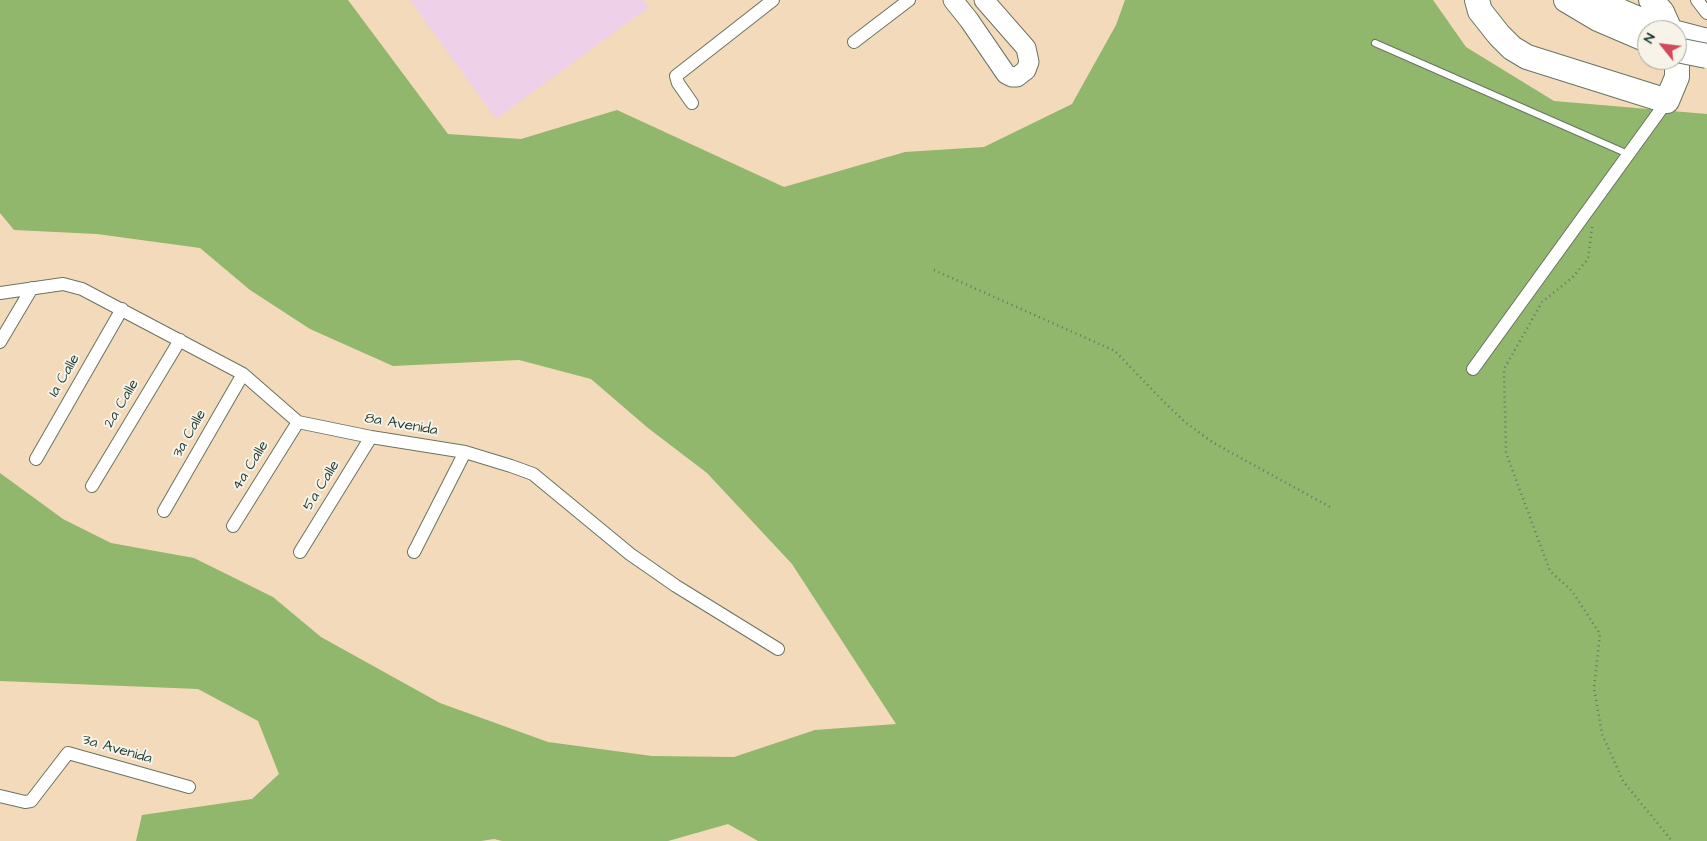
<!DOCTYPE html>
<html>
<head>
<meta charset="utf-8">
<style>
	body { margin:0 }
	#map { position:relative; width:1707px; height:841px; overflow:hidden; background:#f3daba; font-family:"Architects Daughter",sans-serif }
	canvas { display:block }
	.north { position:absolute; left:1637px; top:20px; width:50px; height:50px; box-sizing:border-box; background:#f7f3e8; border:1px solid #a1aaa0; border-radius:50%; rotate:299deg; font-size:14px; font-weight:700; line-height:20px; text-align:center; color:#1f3d34 }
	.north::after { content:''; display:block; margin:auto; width:18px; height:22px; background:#d1495b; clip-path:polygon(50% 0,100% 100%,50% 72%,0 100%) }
</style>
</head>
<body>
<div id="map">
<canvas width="1707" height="841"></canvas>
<div class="north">N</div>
</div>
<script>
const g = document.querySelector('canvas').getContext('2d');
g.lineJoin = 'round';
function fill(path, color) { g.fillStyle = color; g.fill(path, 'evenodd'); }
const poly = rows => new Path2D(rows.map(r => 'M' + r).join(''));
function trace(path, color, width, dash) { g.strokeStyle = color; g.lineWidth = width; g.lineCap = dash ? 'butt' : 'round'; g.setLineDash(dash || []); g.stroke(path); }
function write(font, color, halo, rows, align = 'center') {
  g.font = font + ' "Architects Daughter",sans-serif'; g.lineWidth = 4; g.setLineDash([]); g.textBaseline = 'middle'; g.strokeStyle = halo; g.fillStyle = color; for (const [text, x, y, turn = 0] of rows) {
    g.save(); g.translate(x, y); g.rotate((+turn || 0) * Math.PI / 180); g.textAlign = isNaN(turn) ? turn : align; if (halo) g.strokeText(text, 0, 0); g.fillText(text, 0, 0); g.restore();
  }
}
fill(poly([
	[410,0,643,0,649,7,496,119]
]), '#eed0e8');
fill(poly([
	[0,0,348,0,448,134,521,139,617,110,784,187,905,152,984,147,1072,104,1116,25,1125,0,1433,0,1466,47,1554,101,1707,114,1707,841,758,841,728,824,668,841,502,841,494,839,481,841,136,841,142,815,252,799,279,774,258,721,198,689,0,681,0,473,63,519,111,543,194,558,273,597,321,637,440,703,548,742,652,756,734,757,815,730,896,724,792,564,707,473,648,428,591,379,519,360,393,366,310,329,250,290,200,248,97,234,14,230,0,213]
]), '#90b76c');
const lane = poly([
	[1375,43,1628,154]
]);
const street = poly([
	[1697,0,1707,13],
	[854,42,909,0],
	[692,103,678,83,676,76,773,0],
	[0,293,63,284,82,289,243,374,298,422,371,437,465,452,511,466,533,474,630,554,676,586,778,649],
	[0,342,32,288],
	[1473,369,1667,101],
	[36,459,122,309],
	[92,486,180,340],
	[164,511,243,374],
	[233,526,298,422],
	[300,552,371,437],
	[414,552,465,452],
	[0,796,25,802,31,801,68,753,189,787]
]);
const secondary = poly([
	[953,0,969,20,1006,74,1012,77,1017,77,1026,70,1029,62,1026,48,984,0]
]);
const highway = poly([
	[1477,0,1480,11,1499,35,1512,48,1527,57,1667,101,1677,77,1677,60],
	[1566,0,1598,19,1647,40],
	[1599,0,1620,11,1664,30],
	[1651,0,1662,12,1670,30],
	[1677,33,1707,41]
]);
trace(lane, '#697463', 8);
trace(street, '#697463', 14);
trace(secondary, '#697463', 21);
trace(highway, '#697463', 26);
trace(poly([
	[1592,227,1588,259,1572,278,1542,302,1504,369,1506,453,1550,571,1572,591,1600,634,1594,688,1602,734,1623,781,1672,841],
	[934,270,1115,351,1164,402,1185,422,1212,442,1330,507]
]), '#697463', 2.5, [1, 4]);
trace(lane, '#fff', 6);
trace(street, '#fff', 12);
trace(secondary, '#fff', 19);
trace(highway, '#fff', 24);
const highwayBridge = poly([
	[1677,50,1707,56]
]);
trace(highwayBridge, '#697463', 26, []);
trace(highwayBridge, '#fff', 24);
write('15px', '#1f3d34', '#f7f3e8', [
	["1a Calle",65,376,-60],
	["2a Calle",122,404,-59],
	["8a Avenida",401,425,10],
	["3a Calle",190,434,-60],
	["4a Calle",251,466,-58],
	["5a Calle",322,486,-58],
	["3a Avenida",117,750,16]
]);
</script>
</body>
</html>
